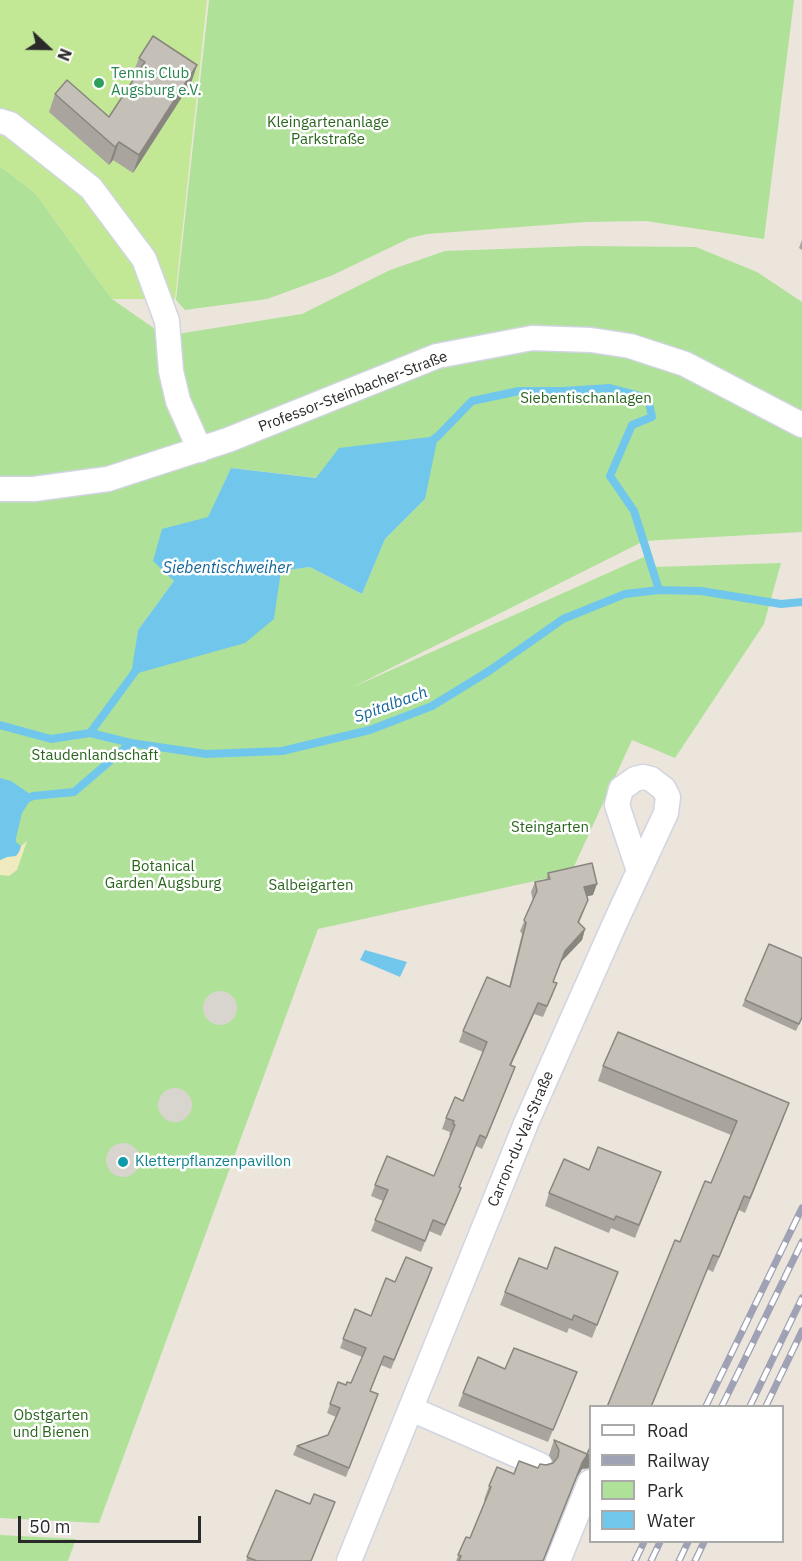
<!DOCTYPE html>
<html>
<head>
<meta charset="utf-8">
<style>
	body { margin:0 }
	#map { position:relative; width:802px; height:1561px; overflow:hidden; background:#ebe5dc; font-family:"IBM Plex Sans",sans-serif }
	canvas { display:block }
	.legend { position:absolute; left:589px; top:1405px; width:195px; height:138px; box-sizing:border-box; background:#fff; border:2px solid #aaa; margin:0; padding:8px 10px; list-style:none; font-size:18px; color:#2a2a2a }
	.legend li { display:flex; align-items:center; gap:12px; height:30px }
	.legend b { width:30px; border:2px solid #aaa }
	.north { position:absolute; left:18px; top:18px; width:60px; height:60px; -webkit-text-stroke:4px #fff; paint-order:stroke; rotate:112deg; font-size:16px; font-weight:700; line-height:24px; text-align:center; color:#2a2a2a }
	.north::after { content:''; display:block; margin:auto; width:21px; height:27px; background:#2a2a2a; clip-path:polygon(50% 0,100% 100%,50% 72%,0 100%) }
	.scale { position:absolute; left:18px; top:1516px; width:183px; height:27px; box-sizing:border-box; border:3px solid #2a2a2a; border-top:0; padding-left:8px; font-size:18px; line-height:21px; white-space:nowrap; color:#2a2a2a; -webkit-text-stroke:4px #fff; paint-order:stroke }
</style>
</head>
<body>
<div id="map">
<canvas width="802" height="1561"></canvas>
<ul class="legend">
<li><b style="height:8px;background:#fff"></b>Road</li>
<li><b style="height:8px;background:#9fa1b4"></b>Railway</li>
<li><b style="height:16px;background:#b0e199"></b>Park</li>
<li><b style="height:16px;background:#71c7eb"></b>Water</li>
</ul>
<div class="north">N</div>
<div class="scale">50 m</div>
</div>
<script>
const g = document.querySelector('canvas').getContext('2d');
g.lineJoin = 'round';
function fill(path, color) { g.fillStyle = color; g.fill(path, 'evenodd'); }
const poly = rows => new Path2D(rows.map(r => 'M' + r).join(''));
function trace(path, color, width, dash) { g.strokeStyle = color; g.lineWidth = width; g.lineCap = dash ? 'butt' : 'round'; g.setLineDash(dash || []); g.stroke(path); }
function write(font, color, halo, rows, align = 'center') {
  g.font = font + ' "IBM Plex Sans",sans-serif'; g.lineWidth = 5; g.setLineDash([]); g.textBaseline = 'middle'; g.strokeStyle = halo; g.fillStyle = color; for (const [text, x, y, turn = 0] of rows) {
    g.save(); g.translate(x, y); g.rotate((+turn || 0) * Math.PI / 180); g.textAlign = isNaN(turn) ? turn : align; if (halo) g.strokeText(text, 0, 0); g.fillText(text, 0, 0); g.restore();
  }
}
fill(poly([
	[209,0,794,0,764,239,646,221,586,222,427,234,410,238,333,275,267,299,185,310,176,300],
	[0,166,35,193,112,299,165,336,302,314,390,270,445,251,583,246,696,247,757,272,802,302,802,532,644,541,351,688,646,556,653,567,781,563,764,624,675,758,632,740,571,873,318,929,99,1523,0,1518],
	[231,468,317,478,425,499,385,539,362,594,310,567,280,571,273,619,132,675,138,630,174,581,208,518],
	[0,1535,76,1539,68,1561,0,1561]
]), '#b0e199');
fill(poly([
	[27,841,17,870,9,876,0,875,0,860,19,852,21,846]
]), '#f0eabf');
fill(poly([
	[0,0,207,0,175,299,112,299,35,193,0,166]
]), '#c2e895');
fill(poly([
	'203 1008a17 17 0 1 1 34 0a17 17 0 1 1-34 0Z',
	'158 1105a17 17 0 1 1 34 0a17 17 0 1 1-34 0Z',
	'106 1160a17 17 0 1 1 34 0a17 17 0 1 1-34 0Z'
]), '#d8d4ce');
fill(poly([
	[438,436,425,499,385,539,362,594,310,567,281,571,274,619,245,643,131,675,138,630,174,581,153,561,162,529,208,517,231,468,316,478,339,448],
	[0,778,11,781,33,796,22,813,16,838,16,842,21,846,19,852,16,856,7,857,0,860],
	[365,950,407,962,400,977,360,960]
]), '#71c7eb');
trace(poly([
	[430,442,438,436,472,401,519,391,562,391,610,388,648,398,652,417,632,425,610,476,634,511,659,590],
	[0,725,51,739,90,733,131,743,206,754,282,751,370,730,432,706,489,671,563,619,625,594,659,590,701,591,781,604,802,602],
	[90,733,137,669],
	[26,799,33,796,74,792,131,743]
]), '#71c7eb', 8);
const minor = poly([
	[0,121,10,124,91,188,144,259,167,321,171,371,178,401,200,450],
	[0,489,34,489,108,479,228,440,437,356,532,338,591,340,630,346,685,364,802,425],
	[411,1409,540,1465],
	[349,1561,527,1121,615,923,639,871,666,813,668,797,664,789,651,779,643,777,635,779,621,789,617,805,639,871],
	[558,1561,590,1482]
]);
trace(minor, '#d1d4e2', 27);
trace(minor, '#fff', 24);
const rail = poly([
	[706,1406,802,1208],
	[722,1406,802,1242],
	[750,1406,802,1298],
	[766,1406,802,1331],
	[635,1561,644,1542],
	[651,1561,660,1542],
	[679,1561,688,1542],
	[695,1561,704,1542]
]);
trace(rail, '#9fa1b4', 7);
trace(rail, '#fff', 4.5, [14]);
fill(poly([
	[139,58,197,65,191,83,133,173,113,160,109,165,49,112,55,94,109,117,134,78,132,76],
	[802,240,802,250,799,248],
	[548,873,593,895,587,896,584,911,579,923,585,929,582,940,561,962,553,982,553,994,543,1017,534,1014,511,1065,515,1067,511,1078,482,1149,476,1146,459,1187,461,1188,457,1199,441,1236,429,1231,421,1252,371,1231,383,1201,371,1196,375,1185,434,1176,451,1136,449,1135,450,1132,442,1129,446,1118,463,1101,483,1052,459,1042,463,1031,509,987,522,934,520,931,533,901,531,892,535,882,546,880],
	[802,958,802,1018,796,1031,742,1006,745,1000],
	[603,1066,784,1117,745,1213,739,1210,713,1272,707,1269,680,1242,711,1183,731,1135,598,1081],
	[589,1170,656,1185,635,1238,611,1228,609,1233,545,1206,549,1193],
	[547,1269,613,1285,592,1338,569,1328,567,1333,500,1305,505,1292],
	[429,1277,391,1369,381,1365,370,1391,378,1394,346,1477,293,1455,297,1446,328,1435,336,1417,327,1413,338,1382,346,1385,351,1383,362,1357,340,1348,355,1309,371,1316,395,1282],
	[572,1385,548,1442,458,1406,463,1393],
	[554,1440,587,1454,591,1445,591,1468,582,1469,577,1477,543,1561,456,1561,466,1537,470,1538,485,1501,484,1500,489,1486,514,1474,538,1468,553,1462,549,1455],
	[276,1490,311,1561,246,1561]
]), '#a9a49d');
fill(poly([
	[197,65,191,83,133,173,139,155],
	[119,142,113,160,109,165,115,147],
	[597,884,593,895,580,898,584,887],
	[585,929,582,940,561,962,565,951],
	[538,1003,534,1014,506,1076,510,1065],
	[515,1067,511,1078,482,1149,486,1138],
	[744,1196,739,1210,713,1272,719,1257],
	[591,1454,591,1463,589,1468,582,1469,577,1477,543,1561,582,1463,587,1455]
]), '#898680');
const building = poly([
	[153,36,197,65,139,155,119,142,115,147,55,94,67,80,109,117,145,62,139,58,153,36],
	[592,863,597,884,584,887,588,900,578,922,585,929,565,951,553,982,557,983,547,1006,538,1003,510,1065,515,1067,486,1138,480,1135,459,1187,461,1188,445,1225,433,1220,425,1241,375,1220,388,1190,375,1185,387,1156,434,1176,455,1125,453,1124,454,1121,446,1118,455,1097,463,1101,487,1042,463,1031,487,977,510,987,526,923,524,920,537,891,535,882,550,879,548,873,592,863],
	[769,944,802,958,802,1017,799,1024,745,1000,769,944],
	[618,1032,789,1103,750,1198,744,1196,719,1257,713,1255,651,1407,607,1407,675,1240,680,1242,705,1181,711,1183,737,1121,603,1066,618,1032],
	[598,1147,661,1172,639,1225,616,1216,614,1220,549,1193,564,1159,589,1170,598,1147],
	[555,1247,618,1272,597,1325,574,1315,572,1320,505,1292,519,1258,547,1269,555,1247],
	[406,1257,432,1268,394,1360,384,1356,370,1391,378,1394,349,1468,297,1446,328,1435,340,1408,330,1404,338,1382,346,1385,347,1382,351,1383,366,1348,343,1339,355,1309,371,1316,386,1278,395,1282,406,1257],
	[514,1348,577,1372,553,1430,463,1393,478,1357,505,1369,514,1348],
	[554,1440,587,1454,591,1445,591,1454,587,1455,582,1463,543,1561,459,1561,461,1556,458,1555,466,1537,470,1538,491,1487,489,1486,497,1467,514,1474,519,1461,538,1468,540,1464,546,1465,553,1463,558,1457,559,1450,554,1440],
	[276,1490,310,1504,314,1494,335,1502,311,1561,257,1561,247,1557,276,1490]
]);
fill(building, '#c4bfb7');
trace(building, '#898680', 1.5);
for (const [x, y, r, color] of [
	[99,83,6,"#2e9e5b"],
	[123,1162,6,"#0f9aa8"]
]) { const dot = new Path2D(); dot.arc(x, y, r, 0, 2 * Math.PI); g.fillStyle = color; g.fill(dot); trace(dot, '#fff', 2); }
write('15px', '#27864d', '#fff', [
	["Tennis Club",111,74],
	["Augsburg e.V.",111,91]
], 'left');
write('15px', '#29651c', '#fff', [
	["Kleingartenanlage",328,123],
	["Parkstraße",328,140],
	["Siebentischanlagen",586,399],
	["Staudenlandschaft",95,756],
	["Steingarten",550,828],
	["Botanical",163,867],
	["Garden Augsburg",163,884],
	["Salbeigarten",311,886],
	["Obstgarten",51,1416],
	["und Bienen",51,1433]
]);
write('15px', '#2a2a2a', '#fff', [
	["Professor-Steinbacher-Straße",353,392,-21],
	["Carron-du-Val-Straße",521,1139,-67]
]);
write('15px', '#0d838f', '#fff', [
	["Kletterpflanzenpavillon",135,1162]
], 'left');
write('italic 16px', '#116597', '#fff', [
	["Siebentischweiher",227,568],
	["Spitalbach",391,705,-20]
]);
</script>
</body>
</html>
